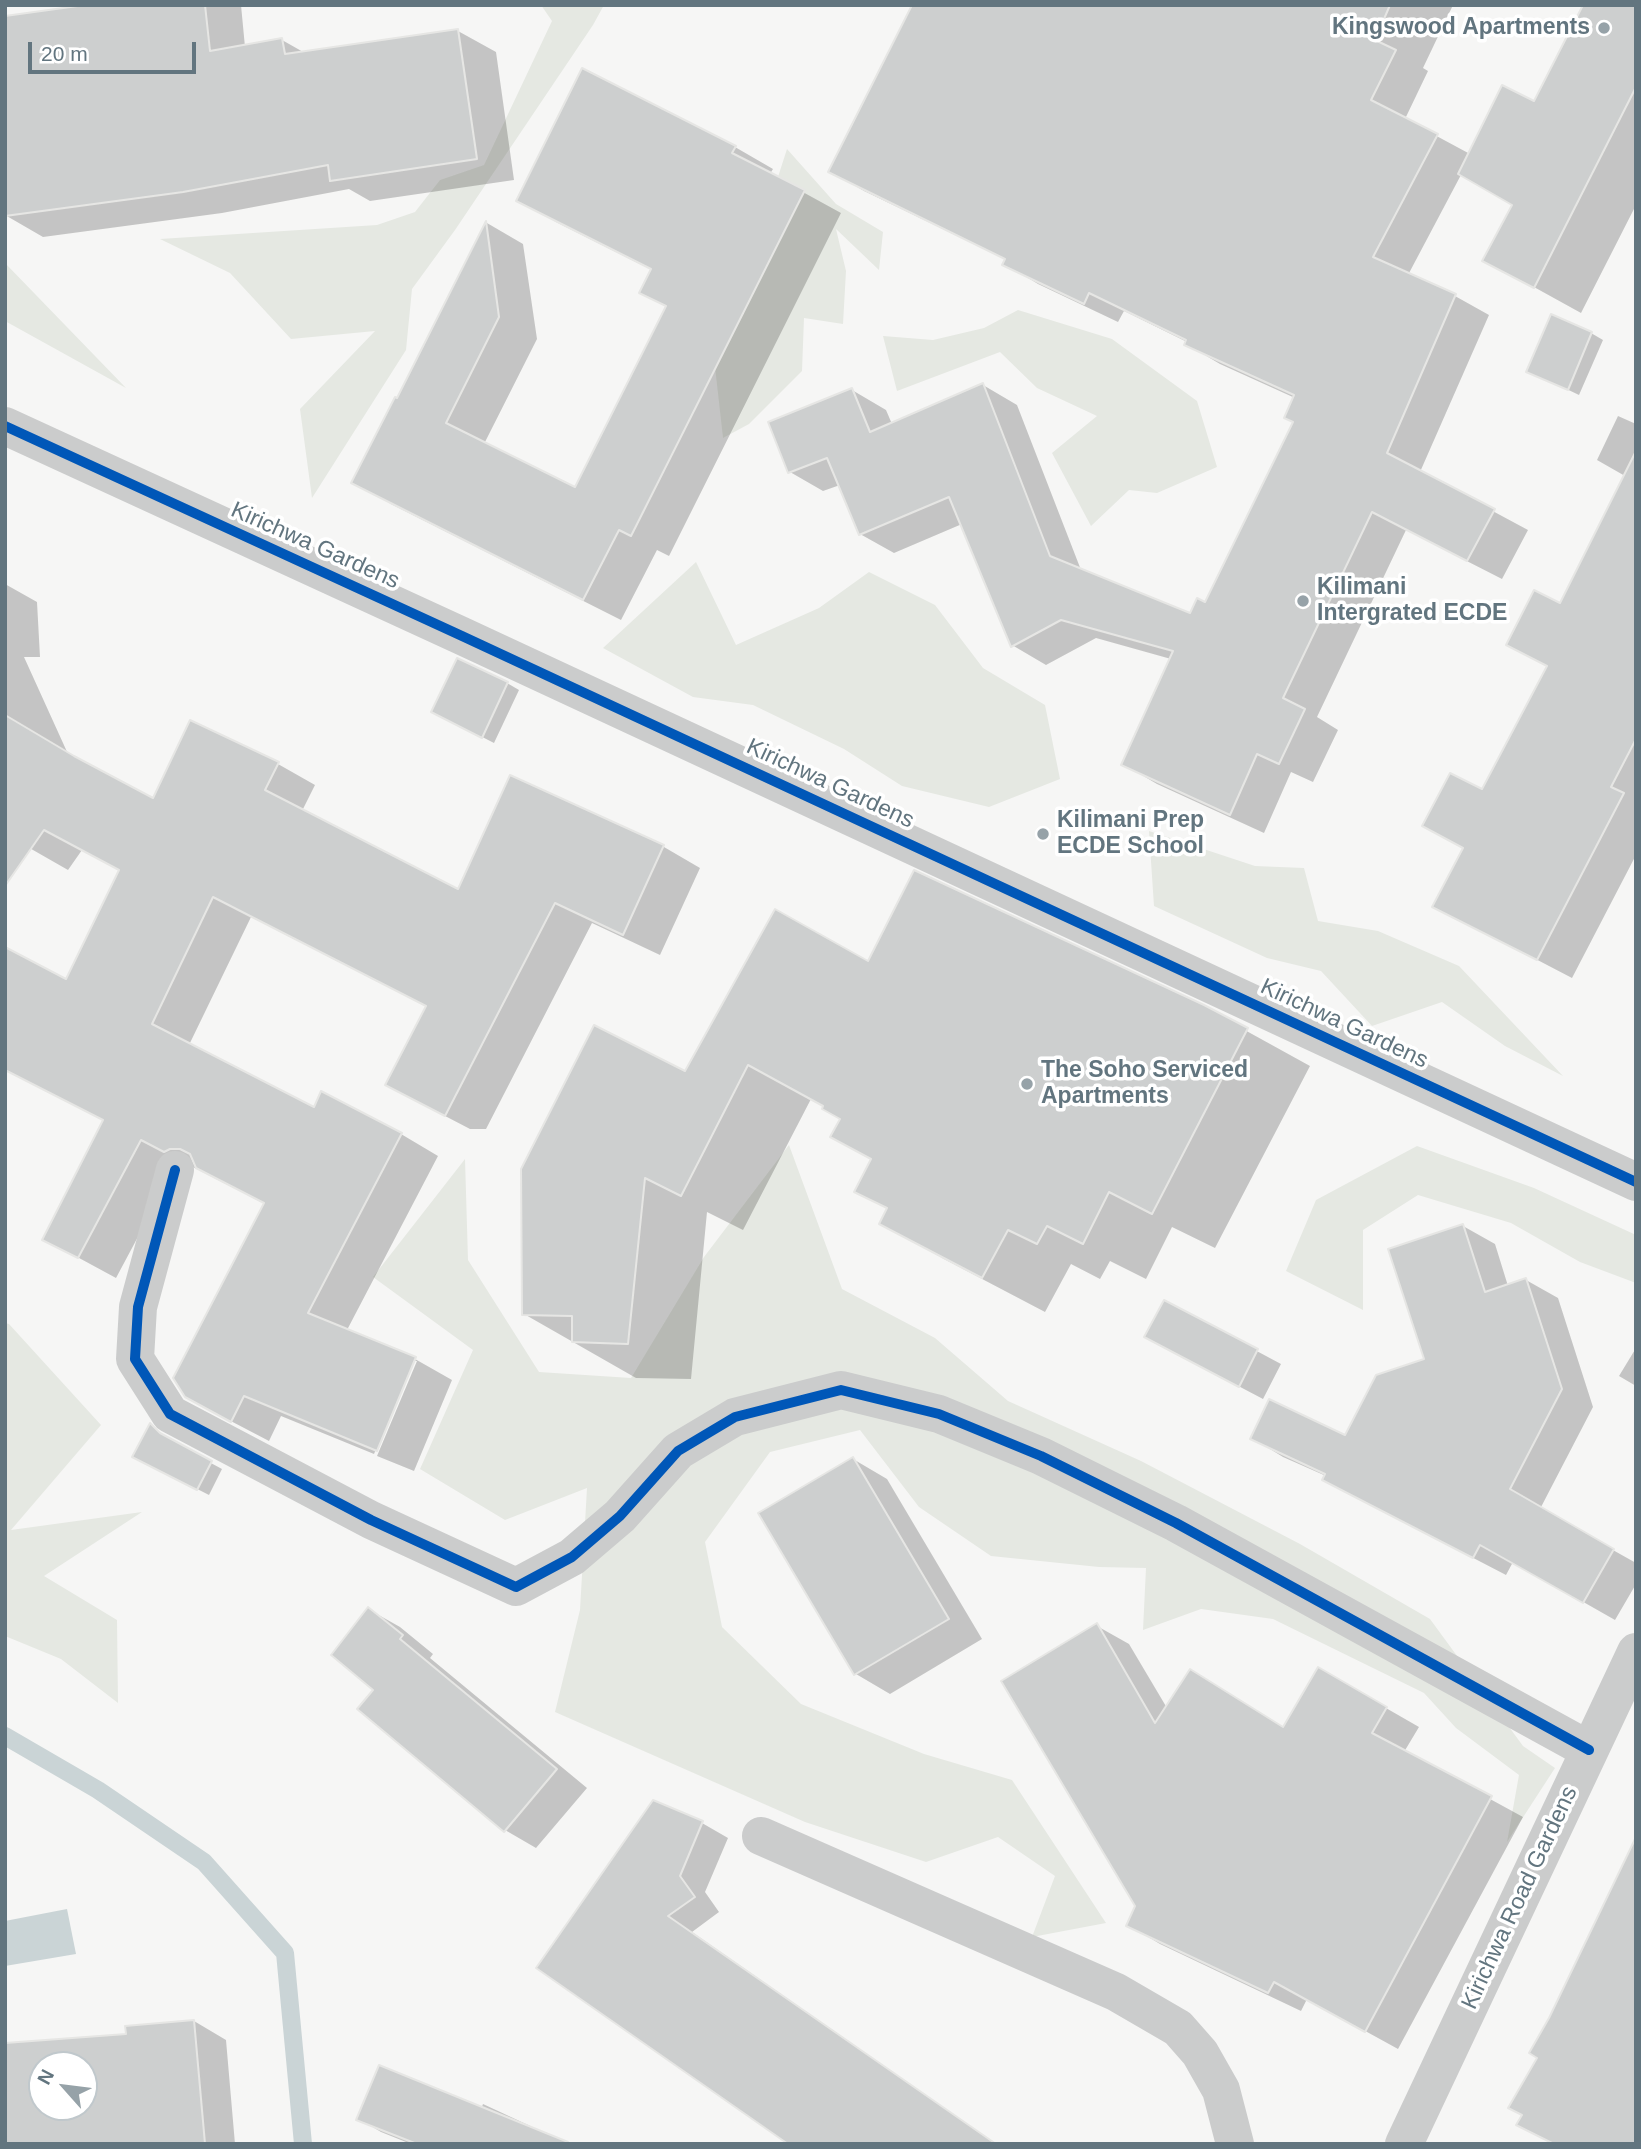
<!DOCTYPE html>
<html>
<head>
<meta charset="utf-8">
<style>
	body { margin:0 }
	#map { position:relative; width:1641px; height:2149px; overflow:hidden; background:#f6f6f5; font-family:Helvetica,sans-serif }
	canvas { display:block }
	.frame { position:absolute; inset:0; border:7px solid #62757f; pointer-events:none }
	.north { position:absolute; left:28px; top:2051px; width:70px; height:70px; box-sizing:border-box; background:#fff; border:2px solid #c0c8cc; border-radius:50%; rotate:298deg; font-size:19px; font-weight:700; line-height:28px; text-align:center; color:#62757f }
	.north::after { content:''; display:block; margin:auto; width:24px; height:32px; background:#96a2a8; clip-path:polygon(50% 0,100% 100%,50% 72%,0 100%) }
	.scale { position:absolute; left:28px; top:42px; width:168px; height:32px; box-sizing:border-box; border:4px solid #62757f; border-top:0; padding-left:9px; font-size:21px; line-height:24px; white-space:nowrap; color:#62757f; -webkit-text-stroke:5px #fff; paint-order:stroke }
</style>
</head>
<body>
<div id="map">
<canvas width="1641" height="2149"></canvas>
<div class="frame"></div>
<div class="north">N</div>
<div class="scale">20 m</div>
</div>
<script>
const g = document.querySelector('canvas').getContext('2d');
g.lineJoin = 'round';
function fill(path, color) { g.fillStyle = color; g.fill(path, 'evenodd'); }
const poly = rows => new Path2D(rows.map(r => 'M' + r).join(''));
function trace(path, color, width, dash) { g.strokeStyle = color; g.lineWidth = width; g.lineCap = dash ? 'butt' : 'round'; g.setLineDash(dash || []); g.stroke(path); }
function write(font, color, halo, rows, align = 'center') {
  g.font = font + ' Helvetica,sans-serif'; g.lineWidth = 7; g.setLineDash([]); g.textBaseline = 'middle'; g.strokeStyle = halo; g.fillStyle = color; for (const [text, x, y, turn = 0] of rows) {
    g.save(); g.translate(x, y); g.rotate((+turn || 0) * Math.PI / 180); g.textAlign = isNaN(turn) ? turn : align; if (halo) g.strokeText(text, 0, 0); g.fillText(text, 0, 0); g.restore();
  }
}
fill(poly([
	[541,5,604,5,593,25,455,230,412,289,406,350,312,498,300,409,375,331,291,339,230,273,160,239,377,225,415,212,440,180,484,165,552,21],
	[787,149,836,204,883,232,879,270,836,229,846,271,843,324,804,318,802,371,749,424,723,438,711,332,768,208],
	[5,263,126,388,5,321],
	[1018,310,1112,339,1197,401,1217,467,1157,493,1129,490,1091,526,1052,453,1097,416,1037,388,1000,352,897,391,883,336,933,340,984,328],
	[696,562,736,645,819,608,869,572,935,605,983,668,1045,705,1060,779,989,807,902,786,844,749,753,705,693,697,603,648],
	[1149,831,1255,866,1304,868,1318,921,1378,931,1459,966,1563,1076,1505,1046,1442,1002,1372,1026,1321,971,1267,958,1154,906],
	[789,1145,842,1289,935,1338,1008,1401,1141,1461,1300,1544,1430,1619,1523,1746,1555,1768,1507,1842,1519,1775,1456,1728,1424,1693,1273,1619,1201,1609,1143,1630,1146,1568,1099,1567,991,1556,919,1507,860,1430,770,1452,705,1542,722,1627,801,1704,924,1754,1012,1780,1106,1923,1032,1937,1055,1876,998,1837,926,1862,805,1822,555,1712,580,1610,587,1488,505,1520,420,1469,473,1350,373,1277,465,1159,468,1260,539,1372,631,1378,704,1257],
	[1417,1146,1534,1188,1636,1235,1636,1283,1580,1262,1511,1223,1418,1195,1363,1230,1363,1310,1286,1271,1316,1200],
	[5,1323,9,1324,101,1425,11,1530,142,1512,44,1576,117,1620,118,1703,61,1659,5,1636]
]), '#e5e8e2');
fill(poly([
	[67,1909,76,1954,5,1966,5,1921]
]), '#cad4d6');
fill(poly([
	[93,5,241,5,245,47,282,40,305,53,458,31,496,52,514,180,370,201,349,189,222,213,43,237,5,215],
	[951,5,1453,5,1423,68,1428,71,1405,119,1470,154,1535,104,1636,5,1636,205,1581,313,1485,260,1514,204,1462,173,1408,275,1455,296,1489,315,1420,472,1528,530,1502,579,1406,530,1317,717,1338,730,1313,782,1291,772,1264,833,1157,784,1123,764,1171,659,1096,638,1046,665,1012,645,962,524,894,553,860,534,840,485,823,491,790,472,852,390,886,410,892,424,983,385,1017,405,1081,570,1191,615,1206,604,1295,422,1295,398,1220,364,1186,344,1187,342,1124,311,1118,322,1038,284,1005,264,1007,260,864,191,830,171],
	[583,70,735,147,773,169,770,174,841,213,669,556,657,550,621,620,391,504,353,482,398,400,487,223,523,244,537,339,484,444,576,489,667,307,641,292,652,270,556,222,519,200],
	[1591,333,1603,340,1579,395,1529,371],
	[1618,416,1636,424,1636,855,1572,978,1434,906,1464,848,1483,791,1549,667,1508,644,1561,606,1625,476,1597,460],
	[5,584,37,602,40,657,24,657,68,754,153,801,278,764,315,785,302,811,459,892,511,777,664,847,700,868,660,955,592,923,486,1129,470,1129,424,1105,427,1007,251,917,189,1045,314,1110,401,1134,438,1156,347,1330,415,1359,452,1380,414,1471,377,1456,417,1361,413,1361,374,1454,281,1416,269,1441,225,1418,265,1204,179,1160,116,1278,44,1239,105,1121,5,1070,67,981,120,870,82,850,68,870,5,834],
	[507,683,519,690,494,743,445,718],
	[868,963,1203,1007,1310,1066,1215,1248,1172,1227,1146,1279,1110,1261,1100,1279,1071,1264,1045,1312,944,1259,881,1223,889,1210,856,1191,873,1160,842,1119,811,1099,743,1230,707,1212,691,1379,636,1378,524,1314,685,1074],
	[1463,1226,1495,1244,1508,1286,1526,1280,1558,1298,1593,1407,1540,1509,1636,1563,1636,1584,1615,1620,1513,1562,1506,1575,1356,1497,1326,1476,1283,1457,1252,1438,1346,1437,1426,1360],
	[1165,1302,1281,1364,1263,1399,1170,1350],
	[1636,1348,1636,1386,1619,1376],
	[151,1426,170,1441,222,1469,209,1495,146,1463],
	[853,1459,887,1479,982,1639,890,1694,856,1674,761,1513],
	[368,1609,400,1627,433,1654,430,1658,587,1788,536,1848,505,1830,376,1689],
	[1097,1626,1129,1644,1167,1708,1284,1728,1318,1669,1419,1727,1404,1752,1523,1817,1398,2049,1307,1999,1301,2011,1160,1944,1128,1925,1137,1906],
	[702,1823,728,1838,705,1892,719,1912,692,1932,996,2144,791,2144,539,1967],
	[194,2021,226,2040,235,2144,5,2144,5,2045,128,2035],
	[42,2065,84,2065,84,2107,42,2107],
	[483,2104,569,2144,411,2144,381,2132,359,2119,481,2109]
]), '#0003');
trace(poly([
	[5,1736,98,1790,204,1862,285,1953,303,2144]
]), '#cad4d6', 18);
const building = poly([
	[85,5,205,5,210,51,282,38,285,54,458,29,477,159,330,181,328,165,183,192,5,216,5,16,85,5],
	[912,5,1390,5,1375,40,1396,50,1371,100,1438,134,1373,257,1456,294,1387,453,1495,509,1467,561,1372,512,1283,698,1305,709,1279,764,1257,754,1230,815,1121,765,1173,651,1061,620,1011,647,949,497,859,535,827,458,788,473,768,422,852,388,870,432,983,383,1050,556,1190,613,1197,598,1205,602,1293,422,1284,418,1294,395,1184,345,1186,340,1089,293,1084,304,1002,265,1005,259,828,172,912,5],
	[1583,5,1636,5,1636,87,1534,288,1482,261,1512,205,1458,174,1502,85,1534,101,1583,5],
	[582,68,736,146,732,153,805,190,631,536,619,530,583,600,351,483,395,397,397,398,486,221,499,317,446,423,575,487,666,306,639,293,651,269,516,201,582,68],
	[1551,314,1592,332,1568,390,1526,372,1551,314],
	[1636,451,1636,739,1611,787,1624,793,1537,960,1432,907,1463,848,1422,826,1450,773,1482,789,1547,666,1506,645,1534,590,1560,603,1636,451],
	[457,658,508,682,482,738,431,712,457,658],
	[5,715,74,756,153,798,190,720,279,762,265,790,458,889,510,775,664,845,623,935,555,903,445,1116,385,1085,426,1006,213,897,152,1024,314,1107,321,1091,402,1133,308,1313,416,1357,377,1451,244,1396,231,1422,185,1397,173,1378,264,1203,196,1168,190,1154,180,1149,170,1149,164,1152,141,1140,78,1258,42,1240,103,1120,5,1070,5,947,66,979,119,870,44,830,5,886,5,715],
	[914,870,1204,1005,1248,1028,1152,1214,1109,1192,1083,1244,1047,1226,1037,1244,1008,1230,982,1278,879,1224,887,1208,854,1192,871,1159,830,1137,840,1119,822,1109,823,1106,748,1065,681,1196,645,1178,628,1344,572,1342,572,1316,522,1315,521,1169,594,1025,685,1071,775,909,868,961,914,870],
	[1463,1224,1485,1292,1526,1278,1562,1389,1510,1489,1614,1549,1583,1603,1480,1545,1473,1558,1322,1480,1325,1474,1250,1439,1269,1399,1345,1435,1376,1375,1424,1359,1388,1249,1463,1224],
	[1164,1300,1258,1349,1239,1387,1144,1337,1164,1300],
	[150,1423,160,1433,212,1461,197,1490,132,1457,150,1423],
	[853,1457,949,1619,854,1675,758,1513,853,1457],
	[368,1607,403,1635,400,1639,557,1769,504,1832,357,1709,373,1690,331,1655,368,1607],
	[1097,1623,1155,1723,1190,1669,1283,1727,1318,1667,1387,1707,1372,1733,1492,1796,1365,2032,1274,1982,1268,1993,1126,1926,1135,1906,1001,1681,1097,1623],
	[653,1800,703,1821,680,1876,695,1897,668,1916,996,2144,788,2144,536,1968,653,1800],
	[1636,1837,1636,2144,1554,2144,1516,2125,1522,2115,1508,2108,1537,2058,1529,2053,1549,2018,1636,1837],
	[194,2020,205,2144,5,2144,5,2043,126,2034,125,2026,194,2020],
	[42,2065,84,2065,84,2107,42,2107,42,2065],
	[379,2065,568,2142,568,2144,417,2144,356,2120,379,2065]
]);
fill(building, '#cdcfcf');
trace(building, '#e6e6e4', 2);
trace(poly([
	[5,426,462,636,1636,1182],
	[175,1170,138,1307,135,1359,170,1414,371,1520,516,1587,572,1557,620,1516,678,1451,735,1417,841,1390,939,1414,1041,1456,1176,1523,1589,1750],
	[761,1836,1116,1992,1178,2028,1200,2053,1221,2090,1235,2144],
	[1404,2144,1636,1652]
]), '#cbcccc', 38);
trace(poly([
	[5,426,462,636,1636,1182],
	[175,1170,138,1307,135,1359,170,1414,371,1520,516,1587,572,1557,620,1516,678,1451,735,1417,841,1390,939,1414,1041,1456,1176,1523,1589,1750]
]), '#0057b8', 10);
for (const [x, y, r, color] of [
	[1604,28,7,"#96a2a8"],
	[1303,601,7,"#96a2a8"],
	[1043,834,7,"#96a2a8"],
	[1027,1084,7,"#96a2a8"]
]) { const dot = new Path2D(); dot.arc(x, y, r, 0, 2 * Math.PI); g.fillStyle = color; g.fill(dot); trace(dot, '#fff', 2.5); }
write('bold 23px', '#62757f', '#fff', [
	["Kingswood Apartments",1590,28,"right"],
	["Kilimani",1317,588],
	["Intergrated ECDE",1317,614],
	["Kilimani Prep",1057,821],
	["ECDE School",1057,847],
	["The Soho Serviced",1041,1071],
	["Apartments",1041,1097]
], 'left');
write('23px', '#62757f', '#fff', [
	["Kirichwa Gardens",315,546,24],
	["Kirichwa Gardens",830,784,25],
	["Kirichwa Gardens",1344,1024,25],
	["Kirichwa Road Gardens",1520,1898,-65]
]);
</script>
</body>
</html>
